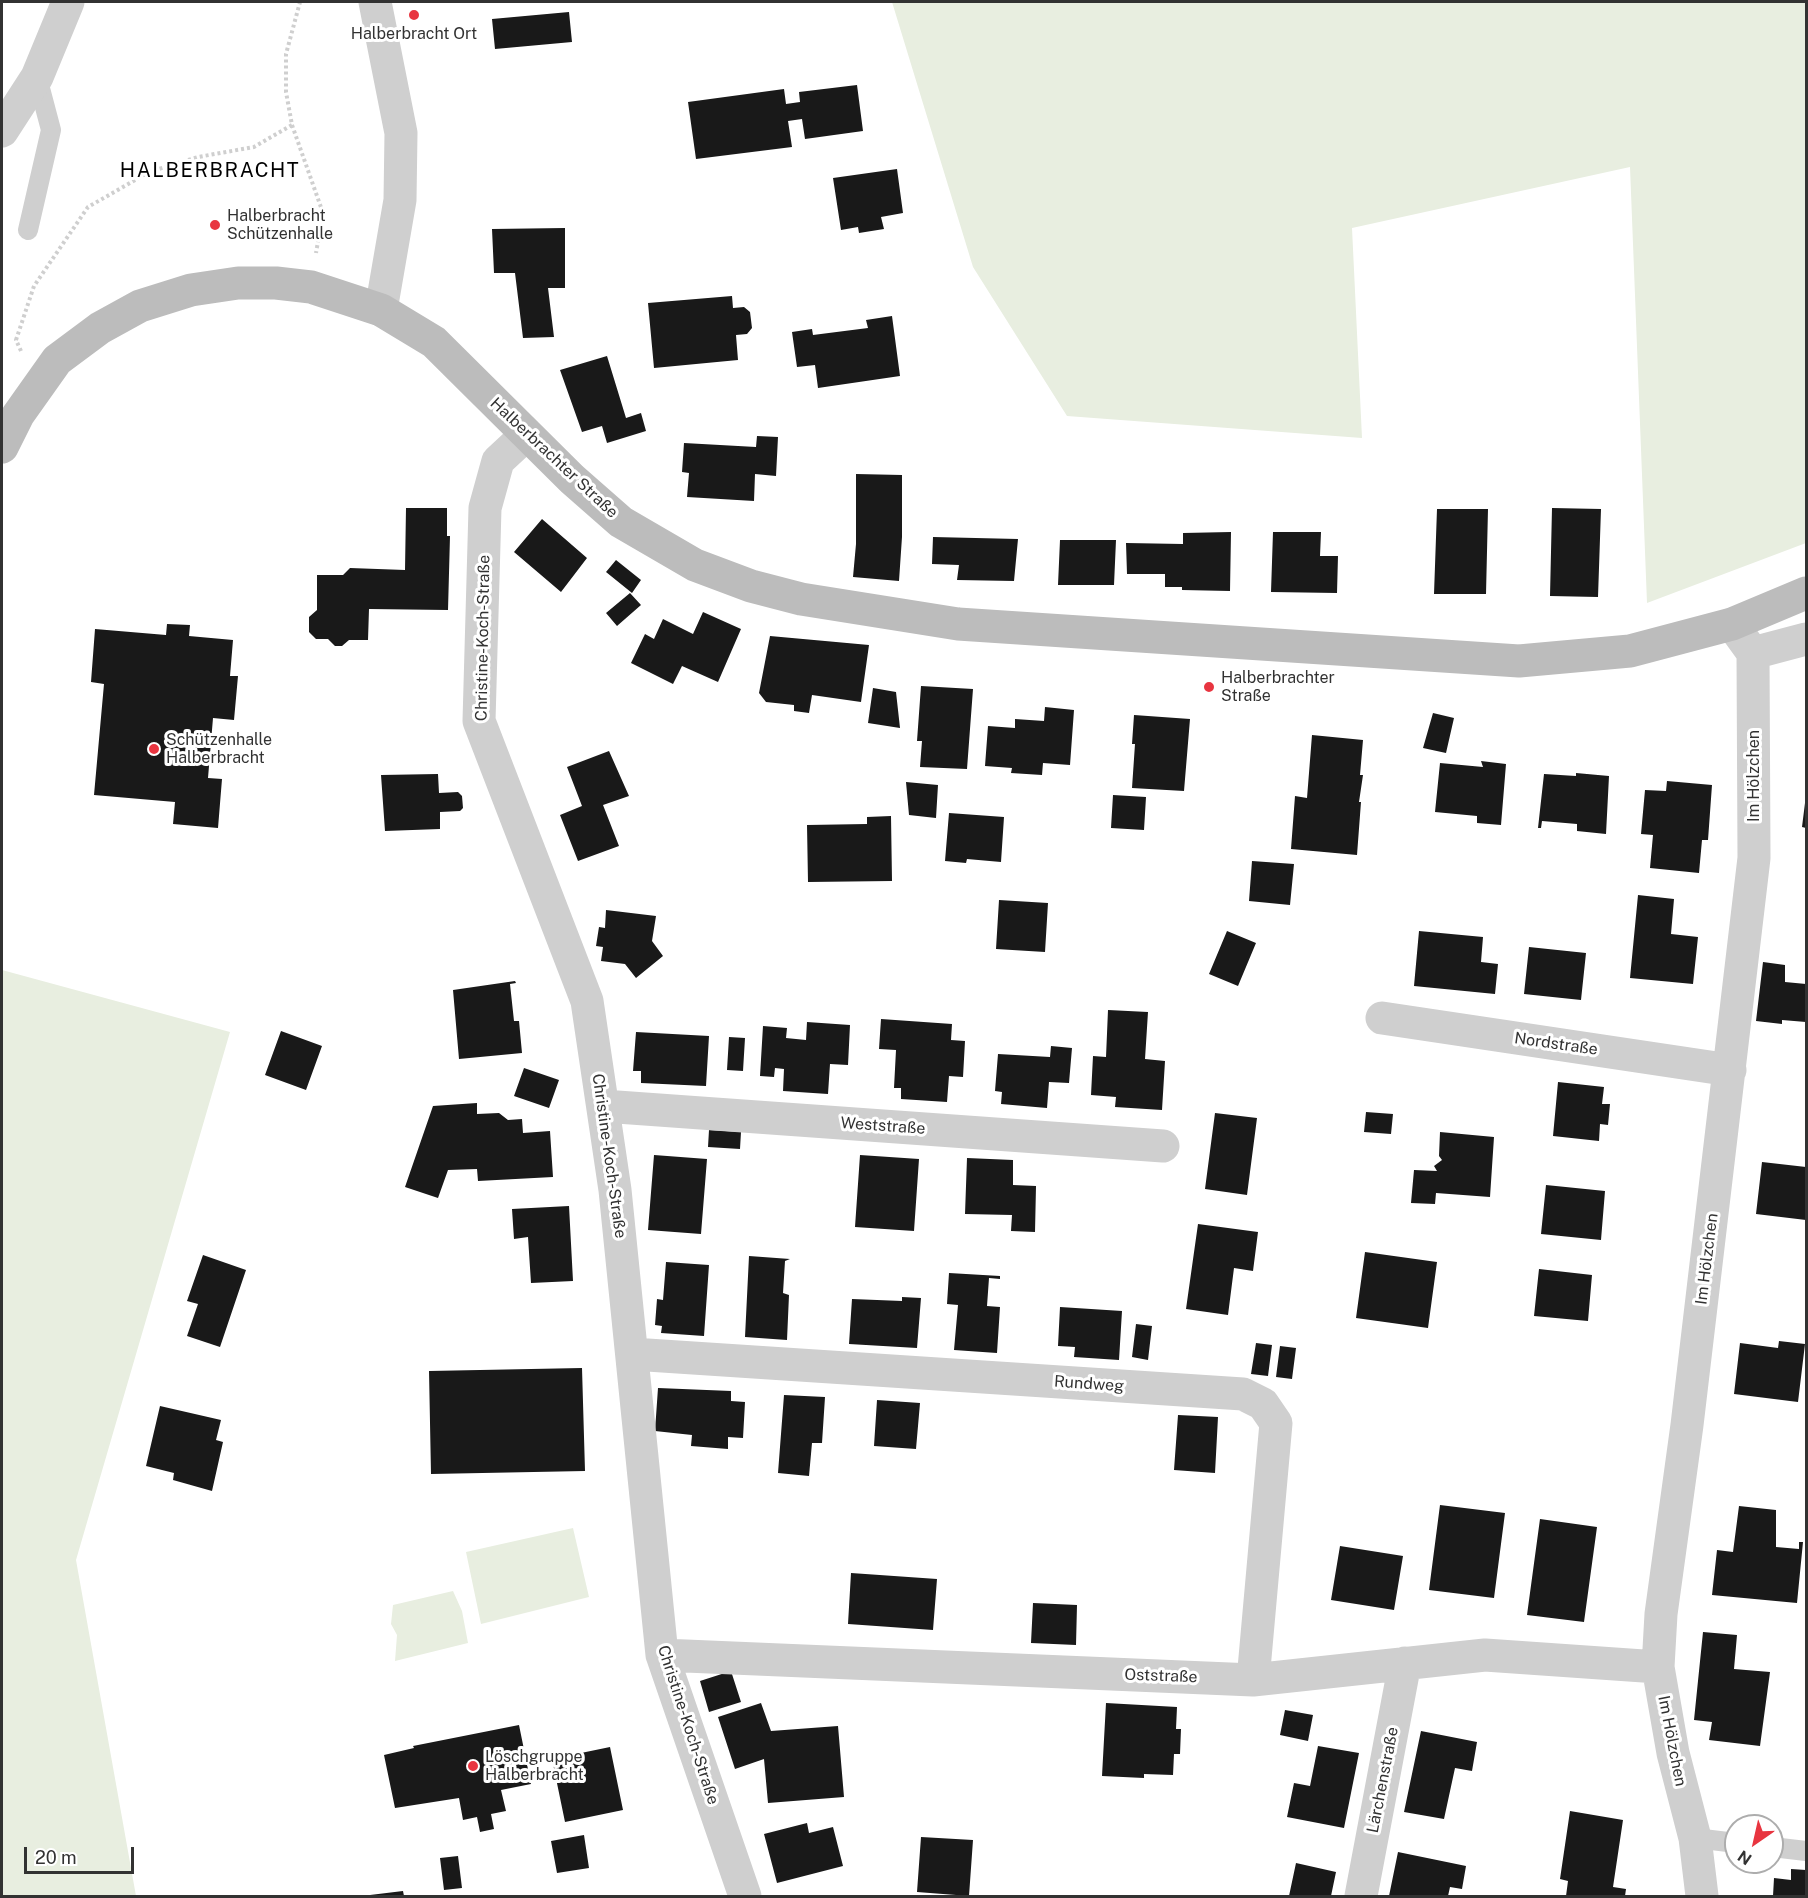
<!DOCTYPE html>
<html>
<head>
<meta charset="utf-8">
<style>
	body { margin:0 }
	#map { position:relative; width:1808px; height:1898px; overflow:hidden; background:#fff; font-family:"Public Sans",sans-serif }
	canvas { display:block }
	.frame { position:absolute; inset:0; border:3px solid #323232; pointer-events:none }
	.north { position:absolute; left:1724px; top:1814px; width:60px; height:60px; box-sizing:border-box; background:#fff; border:2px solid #adadad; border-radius:50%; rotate:214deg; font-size:16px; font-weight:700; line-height:24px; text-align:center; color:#323232 }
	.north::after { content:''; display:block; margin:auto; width:21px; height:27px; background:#e83540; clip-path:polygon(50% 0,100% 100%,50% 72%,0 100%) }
	.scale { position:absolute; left:24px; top:1847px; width:110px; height:27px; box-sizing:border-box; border:3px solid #323232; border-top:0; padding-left:8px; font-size:18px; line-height:21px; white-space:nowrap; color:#323232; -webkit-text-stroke:4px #fff; paint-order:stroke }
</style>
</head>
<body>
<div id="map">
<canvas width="1808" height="1898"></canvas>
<div class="frame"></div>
<div class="north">N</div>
<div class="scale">20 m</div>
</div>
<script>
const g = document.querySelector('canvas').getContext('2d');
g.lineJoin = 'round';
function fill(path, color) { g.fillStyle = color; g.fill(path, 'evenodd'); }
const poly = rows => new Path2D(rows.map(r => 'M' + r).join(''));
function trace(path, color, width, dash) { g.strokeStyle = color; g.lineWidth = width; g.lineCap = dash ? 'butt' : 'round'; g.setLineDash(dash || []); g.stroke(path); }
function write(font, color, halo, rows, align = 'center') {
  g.font = font + ' "Public Sans",sans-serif'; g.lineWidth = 6; g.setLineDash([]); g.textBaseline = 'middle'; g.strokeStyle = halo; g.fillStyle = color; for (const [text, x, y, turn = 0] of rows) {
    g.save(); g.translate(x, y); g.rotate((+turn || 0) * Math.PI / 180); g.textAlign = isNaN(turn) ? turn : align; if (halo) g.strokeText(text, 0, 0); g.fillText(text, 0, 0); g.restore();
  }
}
fill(poly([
	[892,2,1806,2,1806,543,1647,603,1630,167,1352,228,1362,438,1067,416,973,267],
	[2,970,230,1032,76,1560,136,1896,2,1896],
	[573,1528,589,1597,481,1624,466,1552],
	[453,1591,462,1611,468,1643,395,1661,397,1635,391,1624,393,1605]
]), '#e8eee0');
fill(poly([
	[569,12,572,42,495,49,492,19],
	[857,85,863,131,805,139,802,119,788,121,792,147,696,159,688,102,784,89,786,104,800,102,799,92],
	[897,169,903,213,881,217,884,229,859,233,858,227,841,230,833,178],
	[565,228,565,288,548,288,554,337,523,338,515,273,494,273,492,229],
	[732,296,733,308,744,307,750,312,752,328,747,334,736,335,738,360,654,368,648,303],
	[892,316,900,376,818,388,815,365,797,367,792,332,812,329,813,335,868,328,866,320],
	[607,356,626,418,641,413,646,431,607,443,602,426,582,432,560,370],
	[757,436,778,437,776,476,755,474,754,501,687,497,689,473,682,472,684,443,756,447],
	[856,474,902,475,902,537,899,581,853,577,856,544],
	[406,508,447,508,447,536,450,536,448,610,369,609,368,640,349,640,342,646,335,646,328,639,316,639,309,632,309,617,317,610,317,575,343,575,350,568,405,570],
	[1552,508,1601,509,1598,597,1550,596],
	[1437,509,1488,509,1486,594,1434,594],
	[542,519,587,558,561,592,514,552],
	[1231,532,1230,591,1182,590,1182,587,1165,587,1165,574,1127,574,1126,543,1183,544,1183,533],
	[1273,532,1321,532,1320,556,1338,556,1337,593,1271,592],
	[933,537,1018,539,1014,581,957,580,959,565,932,564],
	[1060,540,1116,540,1114,585,1058,585],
	[616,560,641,580,632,593,606,572],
	[630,593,641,605,617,626,606,613],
	[703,612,741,629,718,682,682,666,673,684,631,663,645,634,654,639,663,619,693,634],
	[167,624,190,625,189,636,233,640,230,676,238,676,234,720,213,718,208,778,222,779,218,828,173,824,175,802,94,795,104,684,91,682,95,629,166,635],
	[770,636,869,645,861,702,812,695,809,713,794,711,794,705,766,702,759,693],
	[921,686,973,689,967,769,920,767,922,741,917,741],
	[873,688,896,692,900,728,868,723],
	[1045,707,1074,710,1070,765,1043,763,1042,775,1011,773,1012,768,985,766,988,726,1015,728,1015,719,1044,721],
	[1433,713,1454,718,1446,753,1423,748],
	[1134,715,1190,719,1184,791,1132,788,1135,744,1132,744],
	[1312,735,1363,740,1360,775,1363,775,1359,802,1361,802,1357,855,1291,849,1295,796,1307,798],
	[609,751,629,796,603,805,619,846,578,861,560,815,582,806,567,767],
	[1481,761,1506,764,1501,825,1477,823,1477,816,1435,812,1440,763,1483,767],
	[1576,773,1609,776,1606,834,1577,831,1577,824,1542,821,1541,828,1538,828,1544,774,1576,776],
	[438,774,439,793,458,792,462,796,463,808,460,811,440,812,440,829,385,831,381,775],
	[1667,781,1712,785,1708,840,1702,840,1699,873,1650,868,1653,835,1641,834,1645,790,1666,791],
	[906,782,938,785,936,818,909,815],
	[1113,795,1146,797,1144,830,1111,828],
	[1805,803,1806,803,1806,828,1802,827],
	[949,813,1004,817,1001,862,967,859,966,863,945,861],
	[891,816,892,881,808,882,807,825,867,824,867,817],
	[1252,861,1294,864,1290,905,1249,901],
	[1638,895,1674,899,1671,934,1698,937,1693,984,1630,978],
	[999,900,1048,903,1045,952,996,949],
	[606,910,656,916,652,941,663,956,636,978,625,964,601,961,603,947,596,946,599,927,605,928],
	[1227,931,1256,943,1238,986,1209,974],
	[1419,931,1483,937,1481,962,1498,964,1495,994,1414,986],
	[1529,947,1586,953,1581,1000,1524,994],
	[1763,962,1785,965,1785,982,1806,984,1806,1022,1782,1020,1782,1024,1756,1021],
	[515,981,516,983,510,984,514,1021,519,1021,522,1053,459,1059,453,990],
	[1108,1010,1148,1012,1145,1059,1165,1061,1162,1110,1115,1107,1116,1097,1091,1095,1093,1056,1106,1057],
	[881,1019,952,1024,951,1040,965,1041,963,1077,949,1076,947,1102,901,1099,901,1088,894,1088,896,1050,879,1049],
	[807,1022,850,1025,848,1065,830,1064,828,1094,783,1091,784,1069,775,1068,774,1077,760,1076,763,1026,787,1028,786,1038,806,1040],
	[281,1031,322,1046,306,1090,265,1075],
	[636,1032,709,1036,706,1086,641,1083,641,1071,633,1071],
	[729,1037,745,1038,743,1071,727,1070],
	[1051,1046,1072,1048,1069,1083,1049,1082,1047,1108,1001,1104,1002,1092,995,1091,998,1054,1050,1057],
	[524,1068,559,1080,549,1108,514,1096],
	[1558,1082,1604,1087,1602,1104,1610,1104,1608,1125,1600,1124,1599,1141,1553,1136],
	[477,1103,477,1114,499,1113,508,1120,522,1119,523,1133,550,1131,553,1177,478,1181,477,1169,448,1170,438,1198,405,1187,433,1106],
	[1366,1112,1393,1114,1391,1134,1364,1132],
	[1215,1113,1257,1118,1247,1195,1205,1189],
	[709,1130,741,1132,740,1149,708,1147],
	[1440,1132,1494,1137,1490,1197,1436,1193,1435,1204,1411,1203,1414,1170,1437,1171,1434,1166,1442,1160,1439,1156],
	[654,1155,707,1159,701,1234,648,1230],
	[860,1155,919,1159,914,1231,855,1227],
	[967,1158,1013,1160,1013,1185,1036,1186,1035,1232,1011,1231,1012,1215,965,1214],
	[1762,1162,1806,1167,1806,1220,1756,1214],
	[1546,1185,1605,1191,1601,1240,1541,1234],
	[569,1206,573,1281,531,1283,528,1237,514,1239,512,1209],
	[1198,1224,1258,1232,1253,1271,1234,1268,1228,1315,1186,1309],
	[1365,1252,1437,1262,1428,1328,1356,1318],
	[203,1255,246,1270,220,1347,187,1336,198,1304,187,1301],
	[749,1256,790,1259,785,1261,783,1293,789,1295,787,1340,745,1337],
	[666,1262,709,1265,704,1336,661,1333,662,1326,655,1325,657,1299,663,1300],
	[1539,1269,1592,1275,1588,1321,1534,1316],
	[949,1273,1000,1276,1000,1279,989,1278,987,1306,1000,1307,997,1353,954,1350,958,1305,947,1304],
	[902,1297,921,1298,917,1348,849,1344,852,1299,902,1301],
	[1060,1307,1122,1311,1119,1360,1074,1357,1075,1347,1058,1346],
	[1136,1324,1152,1326,1148,1360,1132,1357],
	[1779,1341,1805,1344,1798,1402,1734,1394,1740,1343,1778,1348],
	[1256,1343,1272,1345,1268,1376,1251,1374],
	[1280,1346,1296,1348,1292,1379,1276,1377],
	[582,1368,585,1471,431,1474,429,1371],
	[658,1388,731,1391,731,1401,745,1402,743,1438,728,1437,728,1449,691,1446,692,1435,655,1431],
	[784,1395,825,1397,822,1443,812,1443,809,1476,778,1473],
	[877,1400,920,1403,916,1449,874,1446],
	[160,1406,221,1420,216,1440,223,1442,212,1491,173,1480,174,1473,146,1466],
	[1178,1415,1218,1417,1215,1473,1174,1470],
	[1440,1505,1505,1513,1494,1598,1429,1590],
	[1739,1506,1776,1510,1776,1547,1799,1549,1799,1542,1803,1542,1797,1603,1712,1595,1717,1550,1733,1552],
	[1540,1519,1597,1527,1584,1622,1527,1615],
	[1340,1546,1403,1556,1394,1610,1331,1600],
	[851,1573,937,1579,933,1630,848,1624],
	[1033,1603,1077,1605,1076,1645,1031,1643],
	[1703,1632,1737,1635,1734,1669,1770,1672,1760,1746,1709,1740,1712,1722,1694,1720],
	[731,1671,741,1702,709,1712,700,1681],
	[761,1703,771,1731,838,1726,844,1797,768,1803,764,1759,735,1769,718,1717],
	[1106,1703,1177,1707,1176,1729,1181,1729,1180,1754,1174,1754,1173,1775,1144,1774,1144,1778,1102,1776],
	[1285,1710,1313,1715,1308,1741,1280,1735],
	[519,1725,531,1784,501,1790,506,1811,491,1814,494,1829,480,1832,477,1817,463,1820,459,1798,395,1808,384,1755,414,1748,413,1746],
	[1421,1731,1477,1742,1472,1771,1455,1768,1444,1819,1404,1812],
	[1318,1746,1359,1753,1344,1828,1287,1817,1294,1783,1310,1786],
	[610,1747,623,1810,565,1822,552,1759],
	[1570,1811,1623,1820,1613,1887,1626,1889,1625,1896,1566,1896,1568,1881,1560,1879],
	[807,1823,809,1833,833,1827,843,1866,777,1883,764,1834],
	[584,1835,589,1868,557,1873,551,1841],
	[921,1837,973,1840,969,1896,917,1892],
	[1398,1852,1466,1866,1462,1889,1450,1887,1448,1896,1389,1896],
	[458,1856,462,1888,444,1890,440,1858],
	[1296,1863,1336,1872,1331,1896,1289,1896],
	[1791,1869,1806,1870,1806,1896,1773,1896,1774,1878,1791,1880],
	[403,1891,404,1896,370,1896,370,1895]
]), '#191919');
trace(poly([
	[292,125,323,213,316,253],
	[21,351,16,340,34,286,88,207,149,172,198,157,254,147,292,125,286,92,286,54,300,2]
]), '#cfcfcf', 4, [3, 3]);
trace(poly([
	[28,230,51,130,37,77],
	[1695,1838,1736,1843],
	[1772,1847,1806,1851]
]), '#cfcfcf', 20);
trace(poly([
	[375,2,401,133,400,200,381,310],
	[2,131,37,77,68,2],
	[526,435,498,461,485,508,479,721,587,1001,615,1190,662,1655,745,1896],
	[1753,653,1806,639],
	[1382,1018,1730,1070],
	[603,1106,1163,1146],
	[632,1354,1243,1394,1263,1404,1276,1423,1253,1680],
	[662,1655,1253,1680,1485,1655,1658,1667],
	[1361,1896,1405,1663],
	[1702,1896,1695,1838,1673,1753,1658,1667,1661,1614,1687,1425,1754,858,1753,653,1732,624]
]), '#cfcfcf', 33);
trace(poly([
	[2,447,18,415,57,360,100,328,140,306,191,290,238,283,276,283,311,287,381,310,434,342,572,479,621,522,695,565,751,586,801,599,958,624,1519,661,1630,651,1732,624,1806,593]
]), '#bcbcbc', 33);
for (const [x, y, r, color] of [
	[414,15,6,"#e83540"],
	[215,225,6,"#e83540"],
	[1209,687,6,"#e83540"],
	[154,749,6,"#e83540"],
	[473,1766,6,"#e83540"]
]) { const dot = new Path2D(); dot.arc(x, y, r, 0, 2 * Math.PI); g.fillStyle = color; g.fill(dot); trace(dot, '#fff', 2); }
write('16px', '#323232', '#fff', [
	["Halberbracht Ort",414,34,"center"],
	["Halberbracht",227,216],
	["Schützenhalle",227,234],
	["Halberbrachter",1221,678],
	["Straße",1221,696],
	["Schützenhalle",166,740],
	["Halberbracht",166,758],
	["Löschgruppe",485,1757],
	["Halberbracht",485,1775]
], 'left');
write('16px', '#323232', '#fff', [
	["Halberbrachter Straße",554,458,43],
	["Christine-Koch-Straße",483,638,-89],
	["Im Hölzchen",1754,776,-90],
	["Nordstraße",1556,1044,8],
	["Weststraße",883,1126,4],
	["Christine-Koch-Straße",609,1156,82],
	["Im Hölzchen",1707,1259,-83],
	["Rundweg",1089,1384,4],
	["Oststraße",1161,1676,2],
	["Christine-Koch-Straße",688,1725,72],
	["Im Hölzchen",1672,1741,79],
	["Lärchenstraße",1383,1780,-79]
]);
g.letterSpacing = '1.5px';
write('20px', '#000', '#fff', [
	["HALBERBRACHT",210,171]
]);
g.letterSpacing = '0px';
</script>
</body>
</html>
